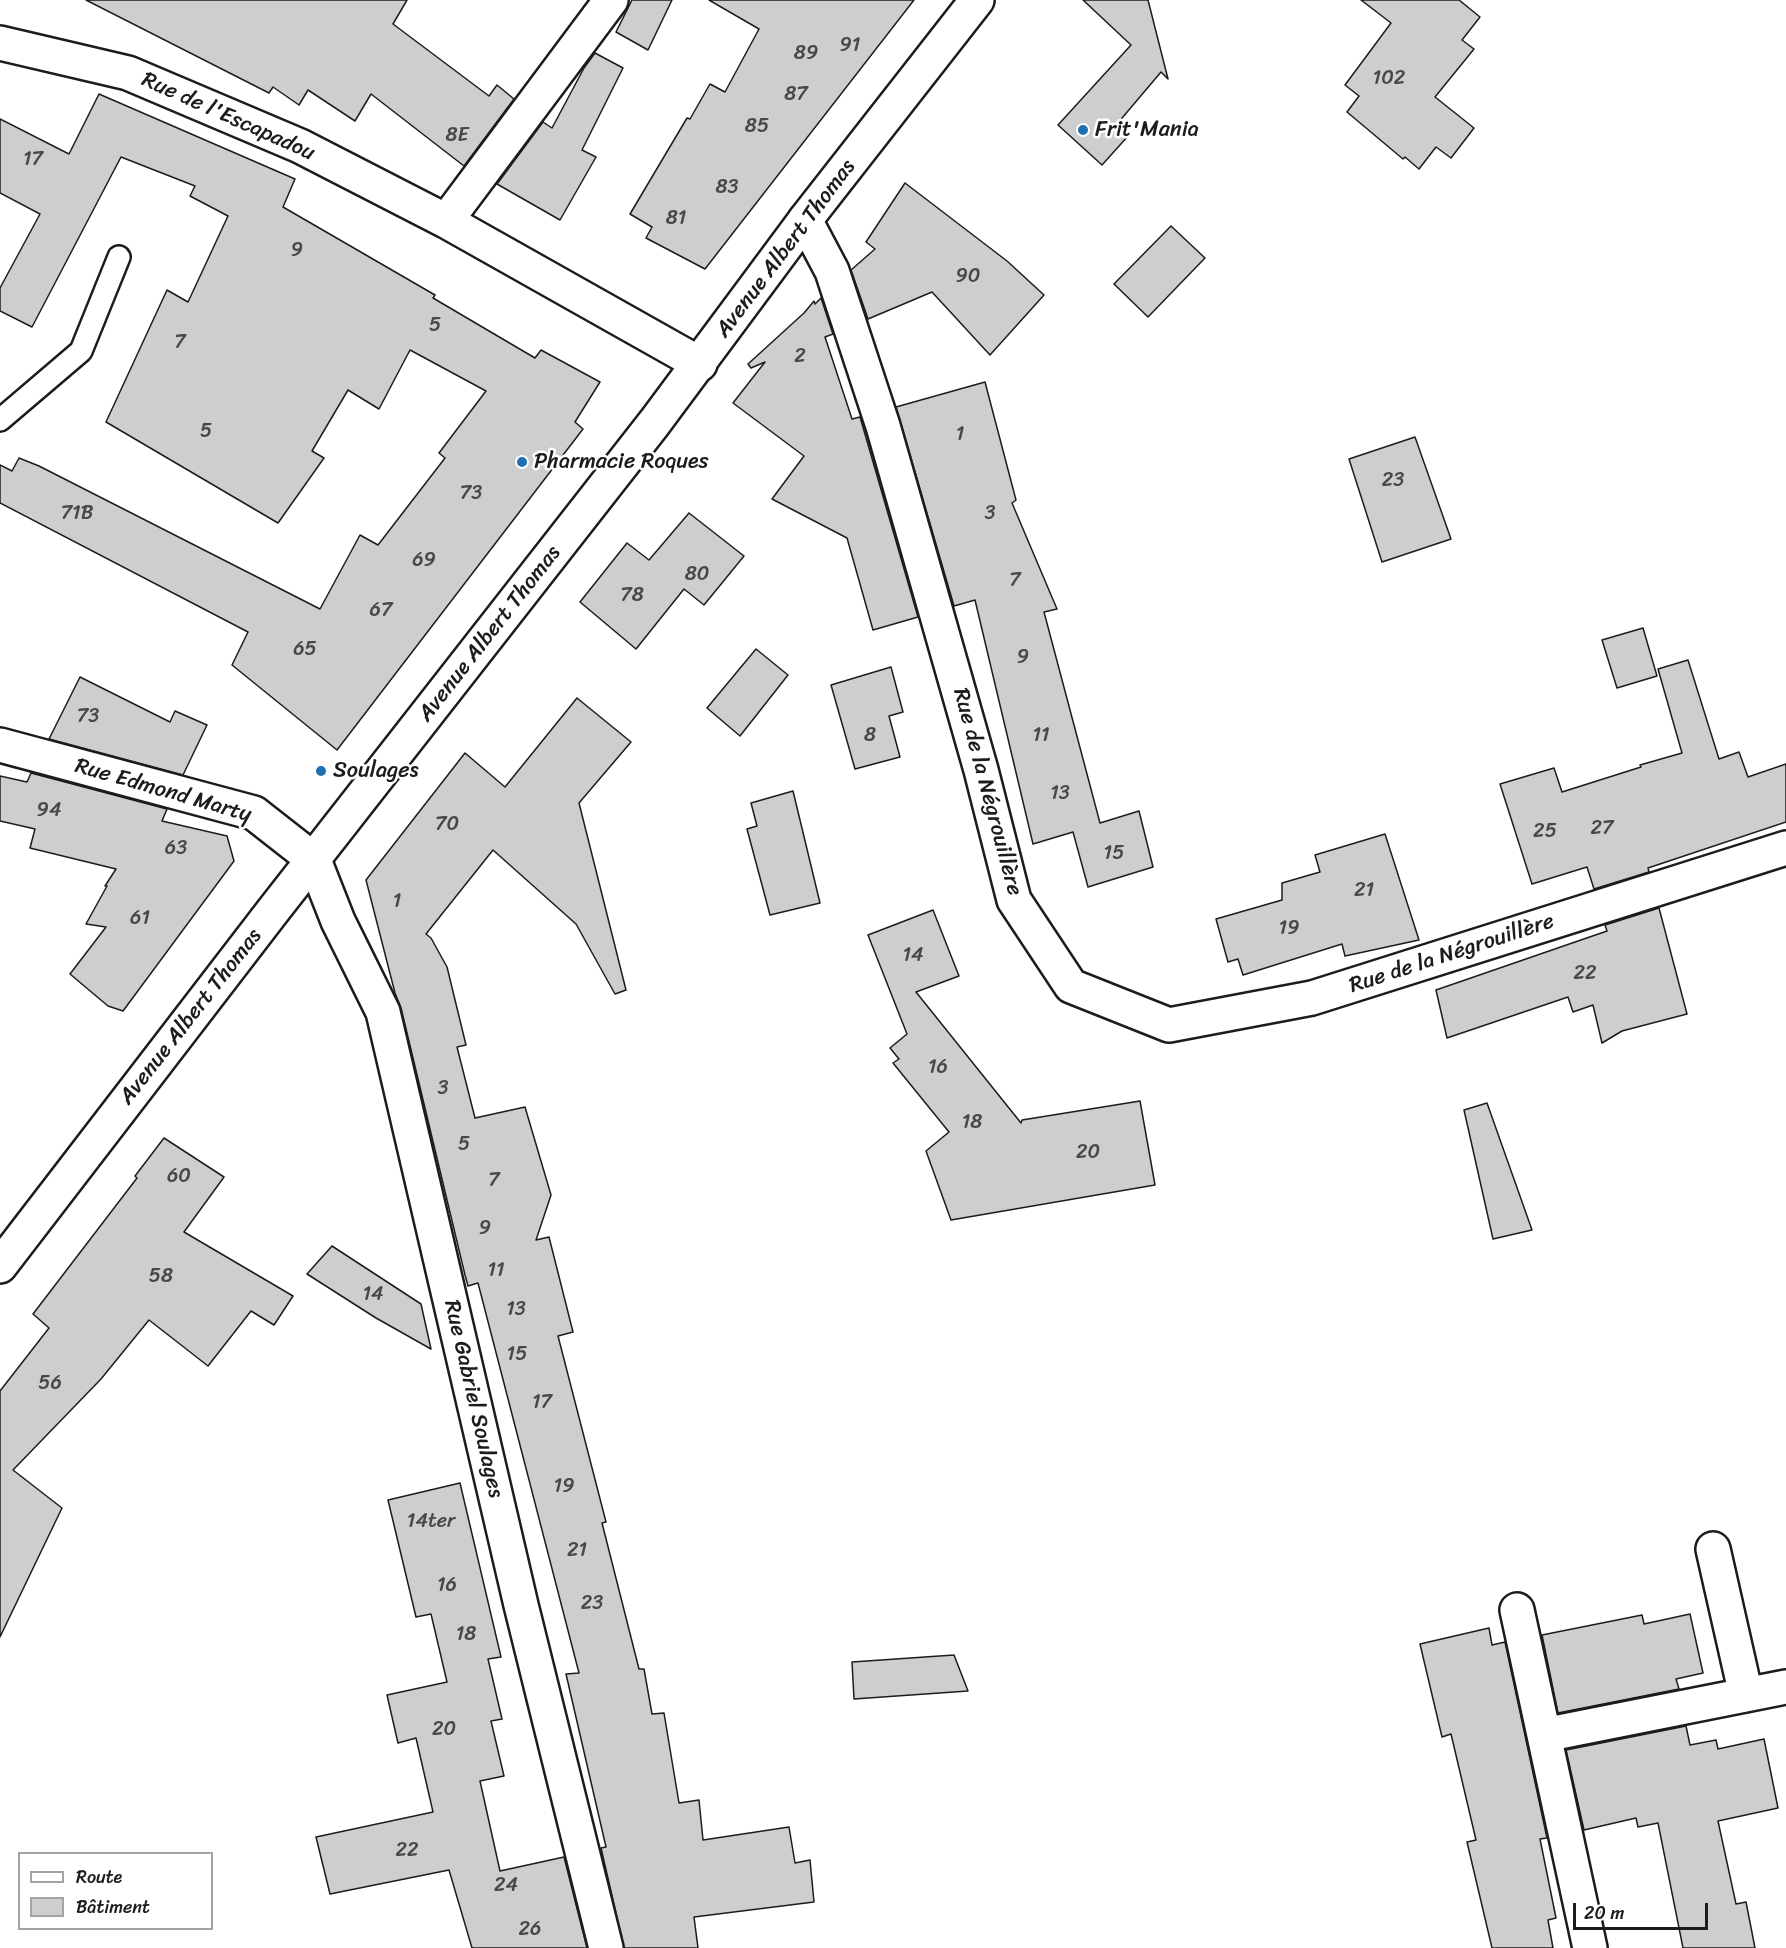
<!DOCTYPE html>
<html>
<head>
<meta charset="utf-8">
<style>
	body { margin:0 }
	#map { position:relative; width:1786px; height:1948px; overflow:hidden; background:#fff; font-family:Sriracha,sans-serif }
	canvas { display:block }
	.legend { position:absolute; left:18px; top:1852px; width:195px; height:78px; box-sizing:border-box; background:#fff; border:2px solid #a4a4a4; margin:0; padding:8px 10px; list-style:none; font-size:18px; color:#1c1c1c }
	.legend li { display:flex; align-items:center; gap:12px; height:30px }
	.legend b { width:30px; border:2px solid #a4a4a4 }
	.scale { position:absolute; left:1573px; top:1903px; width:135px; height:27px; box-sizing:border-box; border:3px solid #1c1c1c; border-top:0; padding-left:8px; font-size:18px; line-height:21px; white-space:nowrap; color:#1c1c1c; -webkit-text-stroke:4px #fff; paint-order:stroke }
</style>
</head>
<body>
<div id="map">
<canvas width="1786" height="1948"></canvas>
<ul class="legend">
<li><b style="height:8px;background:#fff"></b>Route</li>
<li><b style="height:16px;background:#cecece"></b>Bâtiment</li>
</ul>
<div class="scale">20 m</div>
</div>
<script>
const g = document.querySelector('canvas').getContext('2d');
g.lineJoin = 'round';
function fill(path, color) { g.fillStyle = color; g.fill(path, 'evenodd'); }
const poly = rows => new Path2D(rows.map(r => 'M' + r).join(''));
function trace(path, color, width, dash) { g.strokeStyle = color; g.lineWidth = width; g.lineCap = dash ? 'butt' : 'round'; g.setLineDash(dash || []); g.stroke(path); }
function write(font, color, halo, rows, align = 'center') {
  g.font = font + ' Sriracha,sans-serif'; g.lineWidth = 5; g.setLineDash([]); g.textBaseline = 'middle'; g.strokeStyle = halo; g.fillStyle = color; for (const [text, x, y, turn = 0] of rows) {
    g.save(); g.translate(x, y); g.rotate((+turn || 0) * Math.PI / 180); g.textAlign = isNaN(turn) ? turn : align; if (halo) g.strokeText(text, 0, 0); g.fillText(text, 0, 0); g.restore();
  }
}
const building = poly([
	[86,0,407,0,393,24,489,96,497,85,514,99,464,166,371,94,355,121,308,90,299,105,273,87,269,93,86,0],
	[632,0,672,0,648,50,616,32,632,0],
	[709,0,914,0,705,269,646,238,652,227,630,214,687,118,690,119,710,84,725,92,759,29,709,0],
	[1083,0,1148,0,1168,79,1161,72,1117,124,1129,135,1102,165,1058,125,1131,45,1083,0],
	[1361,0,1459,0,1480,17,1462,40,1474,49,1435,97,1474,128,1451,158,1436,147,1419,169,1405,157,1403,159,1347,112,1359,96,1345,85,1391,23,1361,0],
	[595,53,623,68,582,150,596,157,560,220,497,184,543,122,552,128,584,68,595,53],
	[99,94,295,179,283,207,435,295,433,298,535,358,541,350,600,382,575,422,583,429,337,750,232,665,248,632,0,503,0,465,12,471,19,458,39,466,320,609,360,535,378,545,445,458,439,453,486,391,410,350,379,409,348,390,312,451,324,458,278,523,106,422,167,290,188,302,228,216,190,196,195,186,121,157,32,327,0,311,0,288,40,214,0,193,0,119,69,154,99,94],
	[905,183,1007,261,1044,295,990,355,932,292,868,319,851,270,875,249,866,242,905,183],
	[1171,226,1205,258,1148,317,1114,284,1171,226],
	[821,298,833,334,825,337,852,419,860,417,918,617,873,630,847,538,772,499,804,456,733,403,765,362,751,368,748,364,804,313,814,301,815,304,821,298],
	[985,382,1016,500,1012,503,1057,609,1044,612,1100,823,1139,811,1153,867,1088,887,1073,832,1033,844,975,600,954,606,896,407,985,382],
	[1415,437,1451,539,1382,562,1349,459,1415,437],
	[689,513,744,556,704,605,684,589,636,649,580,602,627,543,649,560,689,513],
	[1643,628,1657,676,1617,688,1602,640,1643,628],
	[756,649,788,675,740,736,707,708,756,649],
	[1688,660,1719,759,1739,752,1748,777,1786,764,1786,822,1648,868,1649,872,1594,889,1587,867,1532,884,1500,784,1554,768,1562,792,1641,767,1640,765,1682,753,1658,669,1688,660],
	[891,667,903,712,889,716,900,757,855,769,831,685,891,667],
	[80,677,170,722,175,711,207,725,183,775,49,739,80,677],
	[577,698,631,742,579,803,626,990,615,994,576,924,493,850,426,934,431,938,447,967,466,1045,457,1047,475,1118,525,1107,551,1195,536,1240,549,1237,573,1332,558,1336,606,1522,602,1523,639,1669,644,1669,652,1714,664,1713,679,1803,699,1800,703,1840,789,1827,795,1863,810,1860,814,1902,694,1917,698,1948,624,1948,601,1848,606,1847,566,1674,579,1673,478,1283,468,1286,465,1275,401,1008,395,993,366,880,465,753,505,787,577,698],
	[31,773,167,809,162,821,227,836,234,861,123,1011,108,1006,70,974,106,927,86,924,107,886,105,886,116,869,30,848,35,829,0,821,0,776,27,782,31,773],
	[793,791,820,903,770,915,747,829,757,826,751,803,793,791],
	[1385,834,1419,940,1345,956,1342,944,1243,975,1238,959,1228,962,1216,919,1282,900,1282,883,1320,872,1315,855,1385,834],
	[1659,908,1687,1014,1622,1031,1602,1043,1593,1005,1573,1012,1568,997,1447,1038,1436,990,1607,931,1605,925,1659,908],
	[933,910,959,976,916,992,1021,1123,1022,1120,1140,1101,1155,1185,951,1220,926,1151,949,1132,893,1063,899,1059,890,1048,907,1034,868,935,933,910],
	[1487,1103,1532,1230,1493,1239,1464,1110,1487,1103],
	[164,1138,224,1177,184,1232,293,1296,274,1325,251,1311,208,1366,149,1320,101,1379,13,1470,62,1508,0,1637,0,1391,49,1328,33,1314,137,1178,135,1176,164,1138],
	[332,1246,421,1304,431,1349,376,1318,307,1274,332,1246],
	[460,1483,501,1657,488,1659,502,1719,491,1721,504,1776,480,1781,500,1871,564,1857,587,1948,472,1948,449,1870,330,1894,316,1837,433,1812,416,1738,398,1743,387,1695,447,1682,431,1614,416,1617,388,1500,460,1483],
	[1690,1614,1703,1673,1676,1679,1679,1689,1558,1713,1542,1635,1642,1615,1644,1624,1690,1614],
	[1489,1628,1492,1645,1505,1642,1547,1838,1540,1839,1556,1918,1548,1920,1553,1948,1492,1948,1467,1842,1476,1840,1451,1734,1442,1737,1420,1644,1489,1628],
	[954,1655,968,1691,854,1699,852,1662,954,1655],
	[1686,1726,1690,1745,1716,1740,1718,1749,1764,1739,1778,1808,1718,1821,1736,1904,1746,1902,1755,1948,1683,1948,1658,1823,1638,1827,1636,1818,1584,1830,1566,1750,1686,1726]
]);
fill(building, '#cecece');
trace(building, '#1c1c1c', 1.5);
const service = poly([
	[0,420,81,351,119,257]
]);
const minor = poly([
	[0,43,128,73,300,146,446,221,700,364],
	[805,220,832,271,883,426,981,770,1014,900,1071,986,1169,1025,1312,998,1786,848],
	[446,221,611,0],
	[0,745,254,813,314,860,338,921,383,1012,521,1605,606,1948],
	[1713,1549,1746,1695],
	[1517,1610,1590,1948],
	[1544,1735,1786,1687]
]);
const primary = poly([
	[0,1266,272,912,655,422,805,220,977,0]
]);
trace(service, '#1c1c1c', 26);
trace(minor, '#1c1c1c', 38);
trace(primary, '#1c1c1c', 38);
trace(service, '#fff', 21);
trace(minor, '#fff', 33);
trace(primary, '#fff', 33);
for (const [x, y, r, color] of [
	[1083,130,6,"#1f6fb2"],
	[522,462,6,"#1f6fb2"],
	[321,771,6,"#1f6fb2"]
]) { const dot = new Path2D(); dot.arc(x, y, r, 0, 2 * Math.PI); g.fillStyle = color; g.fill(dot); trace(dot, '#fff', 2); }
write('20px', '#484848', null, [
	["91",850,46],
	["89",806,54],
	["102",1389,79],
	["87",796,95],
	["85",757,127],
	["8E",457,136],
	["17",33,160],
	["83",727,188],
	["81",676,219],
	["9",297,251],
	["90",968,277],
	["5",435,326],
	["7",180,343],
	["2",800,357],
	["5",206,432],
	["1",960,435],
	["23",1393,481],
	["73",471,494],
	["71B",77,514],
	["3",990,514],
	["69",424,561],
	["80",697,575],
	["7",1015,581],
	["78",632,596],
	["67",381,611],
	["65",305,650],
	["9",1023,658],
	["73",88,717],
	["8",870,736],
	["11",1041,736],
	["13",1060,794],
	["94",49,811],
	["70",447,825],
	["27",1602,829],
	["25",1545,832],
	["63",176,849],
	["15",1114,854],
	["21",1364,891],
	["1",397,902],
	["61",140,919],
	["19",1289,929],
	["14",913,956],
	["22",1585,974],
	["16",938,1068],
	["3",443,1089],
	["18",972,1123],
	["5",464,1145],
	["20",1088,1153],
	["60",179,1177],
	["7",494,1181],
	["9",485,1229],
	["11",496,1271],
	["58",161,1277],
	["14",373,1295],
	["13",516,1310],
	["15",517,1355],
	["56",50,1384],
	["17",542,1403],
	["19",564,1487],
	["14ter",431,1522],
	["21",577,1551],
	["16",447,1586],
	["23",592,1604],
	["18",466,1635],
	["20",444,1730],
	["22",407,1851],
	["24",506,1886],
	["26",530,1930]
]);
write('22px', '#1c1c1c', '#fff', [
	["Rue de l'Escapadou",228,117,24],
	["Avenue Albert Thomas",786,249,-53],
	["Avenue Albert Thomas",490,634,-52],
	["Rue Edmond Marty",163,791,16],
	["Rue de la Négrouillère",987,792,75],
	["Rue de la Négrouillère",1452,954,-18],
	["Avenue Albert Thomas",191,1017,-52],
	["Rue Gabriel Soulages",473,1399,77]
]);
write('22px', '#1c1c1c', '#fff', [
	["Frit'Mania",1095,130],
	["Pharmacie Roques",534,462],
	["Soulages",333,771]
], 'left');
</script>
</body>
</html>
